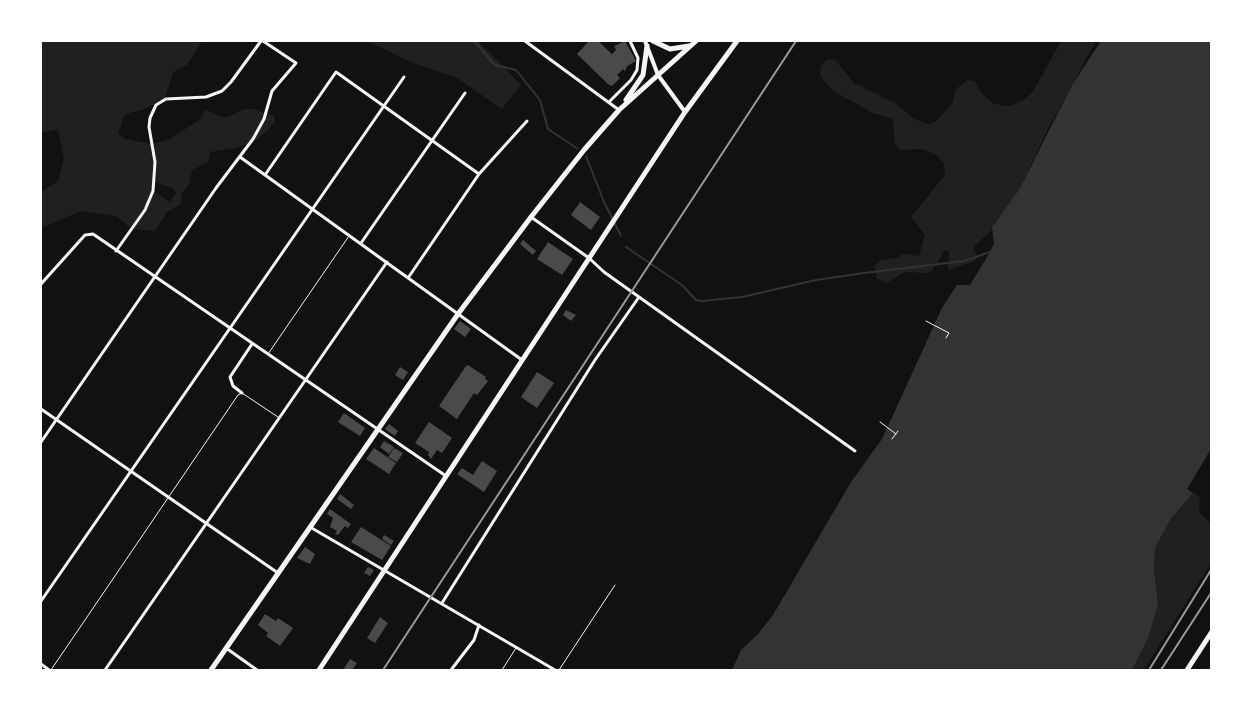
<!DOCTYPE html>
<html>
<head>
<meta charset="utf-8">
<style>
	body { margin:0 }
	#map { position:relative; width:1252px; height:711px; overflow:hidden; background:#111; font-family:"Source Sans 3",sans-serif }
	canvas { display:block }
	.frame { position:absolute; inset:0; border:42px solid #fff; pointer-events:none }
</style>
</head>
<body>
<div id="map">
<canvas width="1252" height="711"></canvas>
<div class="frame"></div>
</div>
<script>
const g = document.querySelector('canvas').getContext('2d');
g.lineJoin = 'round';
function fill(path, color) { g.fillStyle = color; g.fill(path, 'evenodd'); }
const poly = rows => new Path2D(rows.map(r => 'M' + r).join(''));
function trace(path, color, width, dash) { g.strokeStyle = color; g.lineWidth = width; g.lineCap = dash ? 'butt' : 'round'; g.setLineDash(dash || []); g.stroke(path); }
fill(poly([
	[41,41,202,41,187,65,173,72,165,98,143,110,125,114,118,134,125,139,151,144,168,140,201,119,204,112,207,110,221,117,228,117,245,109,256,109,263,113,274,115,275,121,268,130,253,142,236,148,210,152,208,162,192,170,189,184,182,193,180,205,167,212,155,231,132,229,116,216,81,211,41,228,41,192,58,181,64,159,58,129,41,133],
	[155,182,174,189,176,193,170,202,153,191],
	[367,41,478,41,521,85,502,109,457,78,411,62],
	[1061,41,1096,41,1048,129,1019,190,1010,205,995,221,991,231,975,245,974,250,977,255,975,261,948,270,949,252,944,250,940,259,930,273,904,272,887,283,877,279,874,266,881,260,897,258,903,254,919,256,925,235,911,217,945,175,944,163,935,154,921,149,900,150,895,143,893,119,873,113,833,91,823,80,820,73,821,66,827,60,835,60,854,83,896,104,914,119,928,124,935,122,952,104,956,89,968,80,975,81,982,94,994,104,1009,106,1023,101,1034,90],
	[1193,493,1200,497,1199,512,1211,524,1211,563,1144,670,1132,670,1148,638,1158,605,1154,568,1155,548,1170,520]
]), '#202020');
fill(poly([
	[1101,41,1211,41,1211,449,1187,489,1193,493,1170,520,1155,548,1154,568,1158,605,1148,638,1132,670,732,670,741,650,758,634,773,615,851,482,882,439,942,308,957,285,970,285,990,252,994,244,992,227,1019,190,1072,85]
]), '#333');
trace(poly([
	[474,41,495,65,516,70,540,100,548,129,578,149],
	[586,156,604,202,621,236],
	[626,247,682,285,696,300,702,301,742,297,816,280,864,273,964,261,993,251]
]), '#333', 2);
fill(poly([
	[589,41,598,41,612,54,616,50,614,46,625,41,636,61,627,66,625,71,623,69,617,75,620,78,612,86,609,85,577,54],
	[580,202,600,217,591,230,571,215],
	[523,240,536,251,533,255,520,244],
	[548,242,573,259,562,275,537,259],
	[566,310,576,315,571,321,563,315],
	[460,321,471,329,465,337,454,329],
	[468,365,486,377,485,379,488,381,477,395,474,393,457,419,439,406,466,366],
	[400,367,408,372,403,380,395,375],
	[537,372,554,383,537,408,521,397],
	[344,413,365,428,360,436,338,422],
	[429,422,452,438,442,453,437,450,431,459,428,455,429,452,415,443],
	[389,424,398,431,395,436,385,429],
	[384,441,394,447,389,454,380,447],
	[374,448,396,463,389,474,366,459],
	[394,448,403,453,397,462,388,457],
	[482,461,497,471,484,492,457,474,462,468,473,475],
	[340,494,354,505,351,509,337,499],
	[330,509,351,524,348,528,345,526,338,535,335,534,337,531,330,527,333,518,327,514],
	[361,527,391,546,382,560,351,542],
	[384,535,394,541,391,545,382,539],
	[305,547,315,554,310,564,297,558],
	[368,567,374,570,370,576,364,573],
	[265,614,276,621,278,618,293,628,280,646,266,636,268,633,258,625],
	[380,617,388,623,375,643,367,638],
	[350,659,357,663,352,670,343,670]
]), '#4a4a4a');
trace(poly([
	[926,321,949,333,946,338],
	[880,422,896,434],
	[892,439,898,431]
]), '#f5f5f5', 1);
trace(poly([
	[268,354,349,236],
	[51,670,238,395,242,393,278,417],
	[502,670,516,648],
	[559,670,615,585]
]), '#f5f5f5', 1);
trace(poly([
	[525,41,619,110],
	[609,102,631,80,637,70,638,58,630,41],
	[240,157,522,360],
	[265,175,336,72,479,174],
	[531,217,589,258,604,272,855,451],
	[361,243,465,93],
	[116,251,145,210,153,191,155,162,149,127,150,118,156,105,166,99,206,97,222,91,231,82,261,41],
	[408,278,479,174,527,121],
	[41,284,85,235,93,234,446,476],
	[242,393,233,386,230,377,252,344],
	[41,409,278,573],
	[41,442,216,188,253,139,264,119,272,91,296,63,263,41],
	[310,527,555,670],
	[41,601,404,77],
	[442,603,595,360,639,297],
	[226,648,257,670],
	[41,664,49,670],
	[105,670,387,262],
	[451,670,474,640,479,625]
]), '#f5f5f5', 3);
trace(poly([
	[645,41,658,75,685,112]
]), '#f5f5f5', 4);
trace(poly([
	[653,41,670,49,689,46],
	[626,100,643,75,647,46],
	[211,670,458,314,531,217,584,150,619,110,696,41],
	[319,670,685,112,737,41]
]), '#f5f5f5', 5);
trace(poly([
	[1187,670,1211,633]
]), '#f5f5f5', 5);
trace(poly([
	[383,670,796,41],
	[1149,670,1211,570],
	[1161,670,1211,593]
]), '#9a9a9a', 2);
</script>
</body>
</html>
